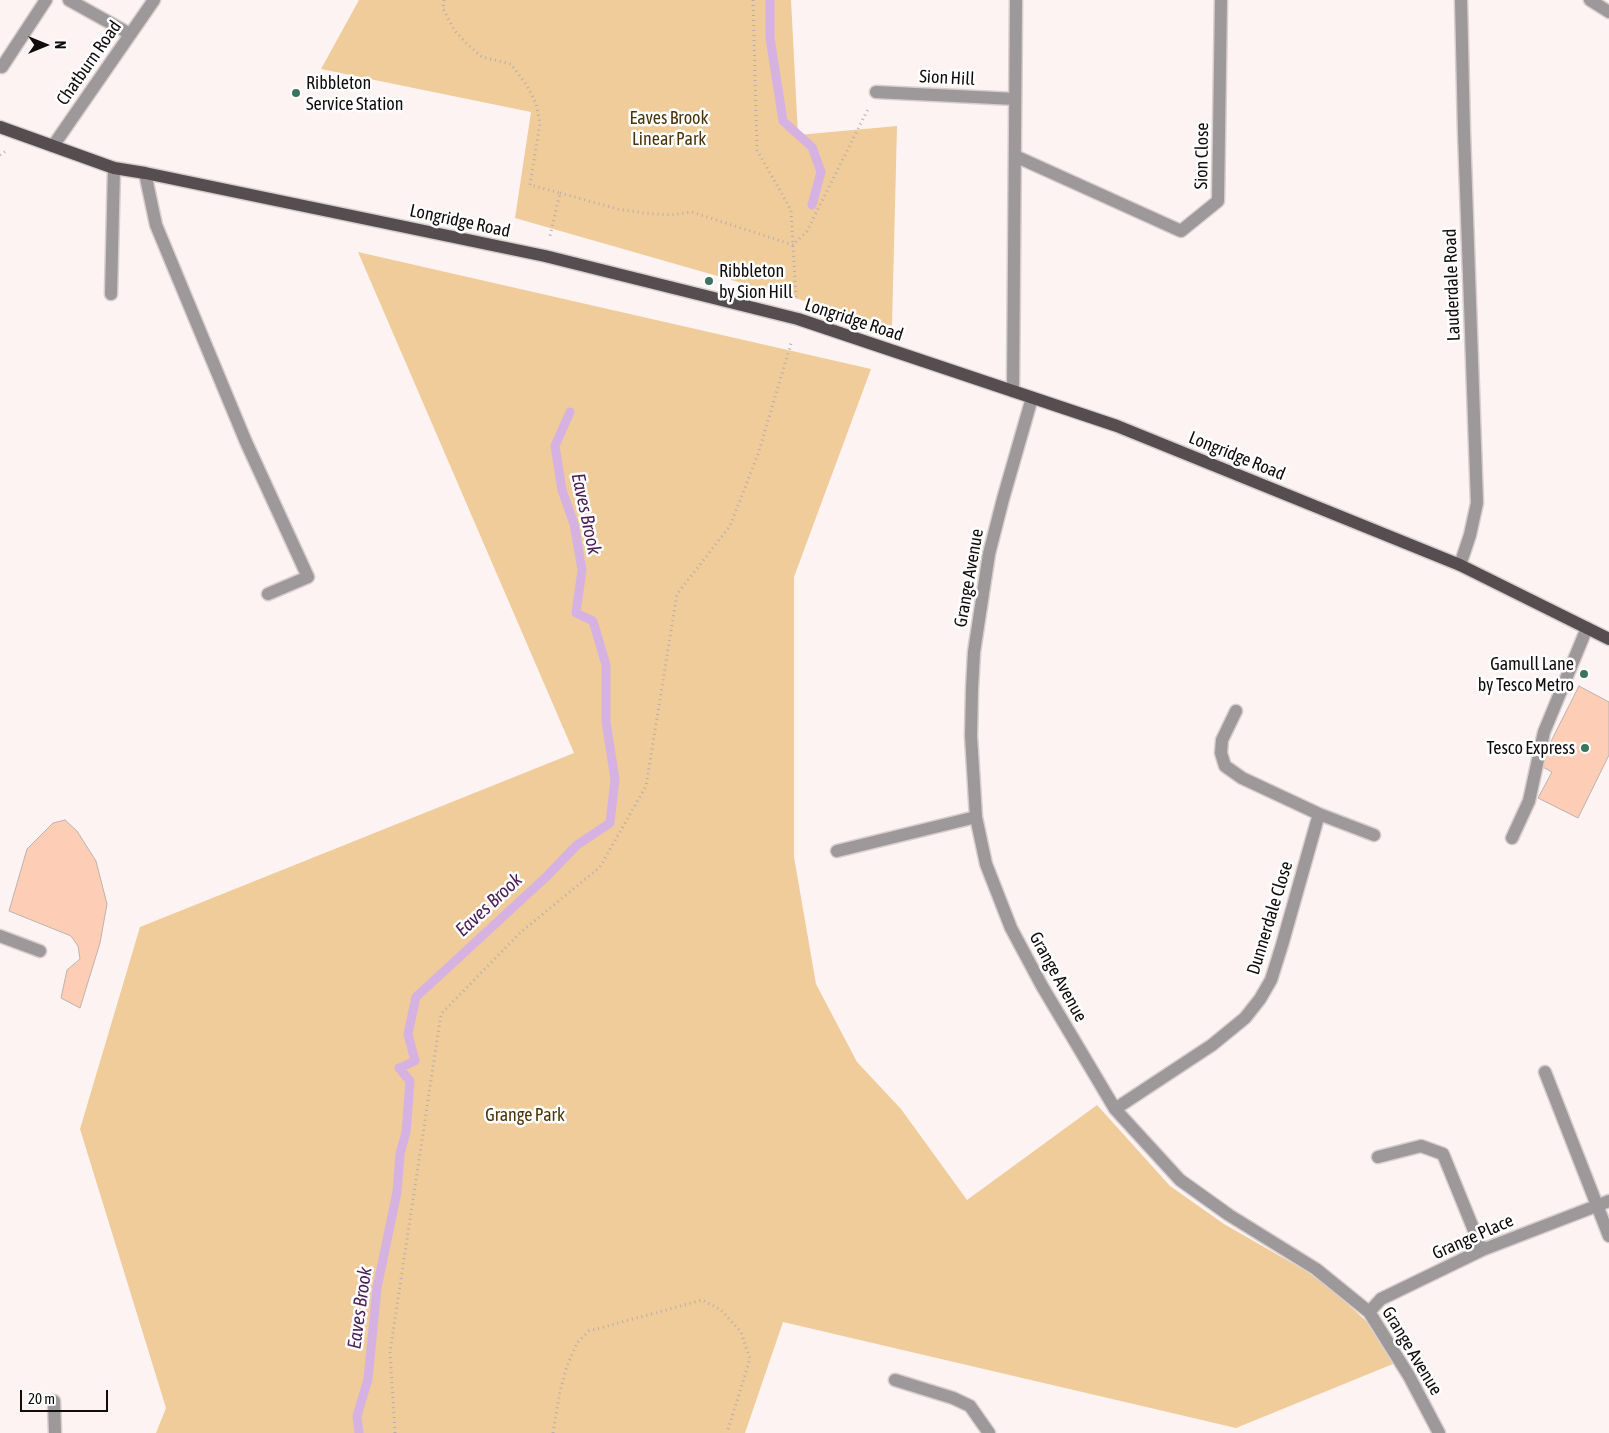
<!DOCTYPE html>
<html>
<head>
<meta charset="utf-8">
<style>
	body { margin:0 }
	#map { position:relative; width:1609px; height:1433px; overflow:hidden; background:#fef3f3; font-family:"Asap Condensed",sans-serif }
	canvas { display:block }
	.north { position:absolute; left:20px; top:20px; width:50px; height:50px; -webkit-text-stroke:4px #fff; paint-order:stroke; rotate:90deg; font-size:14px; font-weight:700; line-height:20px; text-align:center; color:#110d0d }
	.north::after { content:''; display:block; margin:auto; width:18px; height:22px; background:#110d0d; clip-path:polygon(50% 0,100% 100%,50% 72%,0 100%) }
	.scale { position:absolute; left:20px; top:1390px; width:88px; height:22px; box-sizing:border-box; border:2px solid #110d0d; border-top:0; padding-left:6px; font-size:15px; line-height:18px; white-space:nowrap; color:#110d0d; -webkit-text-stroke:4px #fff; paint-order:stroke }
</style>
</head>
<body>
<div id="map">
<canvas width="1609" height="1433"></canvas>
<div class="north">N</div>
<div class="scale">20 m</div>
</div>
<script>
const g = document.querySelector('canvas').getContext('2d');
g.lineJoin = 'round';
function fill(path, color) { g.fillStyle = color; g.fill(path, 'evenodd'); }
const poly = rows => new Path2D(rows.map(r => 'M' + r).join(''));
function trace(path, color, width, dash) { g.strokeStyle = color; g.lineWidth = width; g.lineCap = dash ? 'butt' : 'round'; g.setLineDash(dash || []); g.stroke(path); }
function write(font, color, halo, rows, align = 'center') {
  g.font = font + ' "Asap Condensed",sans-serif'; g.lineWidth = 5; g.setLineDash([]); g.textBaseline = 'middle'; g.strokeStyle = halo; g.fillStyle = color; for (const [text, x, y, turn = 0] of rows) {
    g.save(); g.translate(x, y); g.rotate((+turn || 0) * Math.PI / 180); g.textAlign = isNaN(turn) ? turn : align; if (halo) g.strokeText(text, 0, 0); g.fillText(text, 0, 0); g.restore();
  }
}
fill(poly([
	[359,0,791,0,798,135,897,126,892,326,515,218,531,112,321,69],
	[358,252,871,369,794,577,794,857,816,984,857,1062,901,1109,967,1200,1097,1105,1170,1186,1224,1224,1306,1271,1337,1294,1366,1321,1393,1364,1236,1428,783,1322,745,1433,156,1433,166,1408,80,1129,140,927,574,753]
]), '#efcc99');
trace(poly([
	[770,0,770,38,783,121,812,147,821,172,812,205],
	[359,1433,357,1416,368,1379,377,1288,397,1192,400,1154,406,1132,410,1081,399,1068,415,1061,408,1034,416,997,546,877,577,845,610,823,615,779,606,722,606,665,593,621,576,613,582,570,574,524,562,490,555,446,570,412]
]), '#d6b2e3', 9);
const building = poly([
	[1579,686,1609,702,1609,755,1578,818,1538,798,1552,772,1539,765,1579,686],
	[65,820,77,831,96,861,107,904,100,943,80,1008,61,998,67,970,80,959,78,946,71,936,9,911,27,849,53,823,65,820]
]);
fill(building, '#fdcdb6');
trace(building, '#bdb2ad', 1);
const minor = poly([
	[69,0,130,34],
	[1590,0,1609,12],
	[0,66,2,67,46,0],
	[876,92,1015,99],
	[53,146,154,0],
	[1015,156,1181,231,1218,201,1221,0],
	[145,173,156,225,246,442,308,577,268,594],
	[111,294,114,168],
	[1013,391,1016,0],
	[1032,398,1003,499,989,554,974,652,972,689,971,736,976,817,986,864,1011,928,1042,986,1115,1109,1180,1180,1229,1215,1316,1269,1369,1312,1409,1376,1439,1433],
	[1460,565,1470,535,1477,503,1464,132,1461,0],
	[1236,711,1222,740,1221,753,1225,766,1242,778,1319,814,1374,835],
	[1512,838,1529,801,1544,732,1587,628],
	[837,851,976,817],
	[0,936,40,951],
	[1545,1072,1609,1236],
	[1115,1109,1212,1045,1245,1018,1260,999,1271,980,1282,945,1319,814],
	[1378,1157,1421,1146,1443,1154,1482,1250],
	[1369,1312,1381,1299,1482,1250,1609,1201],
	[895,1380,953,1398,970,1406,989,1433],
	[54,1401,55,1433]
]);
const major = poly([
	[0,127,114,168,145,173,545,256,798,319,1117,426,1460,565,1609,639]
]);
trace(minor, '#d8cece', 15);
trace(major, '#d8cece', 15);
trace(poly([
	[444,0,443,9,455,31,466,43,482,57,511,64,526,84,536,103,540,123,530,185,560,193,550,236],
	[753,0,757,150,791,210,796,297],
	[0,155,6,151],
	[560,193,618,209,643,213,671,215,692,212,793,245,807,231,868,109],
	[395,1433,390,1352,441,1014,521,932,600,867,646,786,677,594,730,526,758,454,792,340],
	[553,1433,560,1391,567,1366,577,1343,589,1331,702,1300,721,1310,741,1332,750,1359,727,1433]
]), '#b6adad', 3, [1, 4]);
trace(minor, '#9d989a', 12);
trace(major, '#554d50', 12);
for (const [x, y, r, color] of [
	[296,93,5,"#39755f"],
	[709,281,5,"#39755f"],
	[1584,674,5,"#39755f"],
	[1585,748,5,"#39755f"]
]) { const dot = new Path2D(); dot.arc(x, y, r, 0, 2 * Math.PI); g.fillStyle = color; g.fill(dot); trace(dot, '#fff', 2); }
write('18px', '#110d0d', '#fff', [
	["Chatburn Road",89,63,-55],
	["Sion Hill",947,78,3],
	["Sion Close",1202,156,-89],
	["Longridge Road",460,221,12],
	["Lauderdale Road",1452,285,-92],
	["Longridge Road",854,320,18],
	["Longridge Road",1237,456,22],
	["Grange Avenue",969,578,-80],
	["Dunnerdale Close",1270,918,-73],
	["Grange Avenue",1058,977,61],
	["Grange Place",1473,1237,-24],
	["Grange Avenue",1412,1351,59]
]);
write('18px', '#110d0d', '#fff', [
	["Ribbleton",306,83],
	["Service Station",306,104],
	["Ribbleton",719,271],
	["by Sion Hill",719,292],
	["Gamull Lane",1574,664,"right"],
	["by Tesco Metro",1574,685,"right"],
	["Tesco Express",1575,748,"right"]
], 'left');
write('18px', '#4d350b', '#fff', [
	["Eaves Brook",669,118],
	["Linear Park",669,139],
	["Grange Park",525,1115]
]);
write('italic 19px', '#4a1f59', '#fff', [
	["Eaves Brook",586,514,78],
	["Eaves Brook",489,905,-43],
	["Eaves Brook",360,1308,-82]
]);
</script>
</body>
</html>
